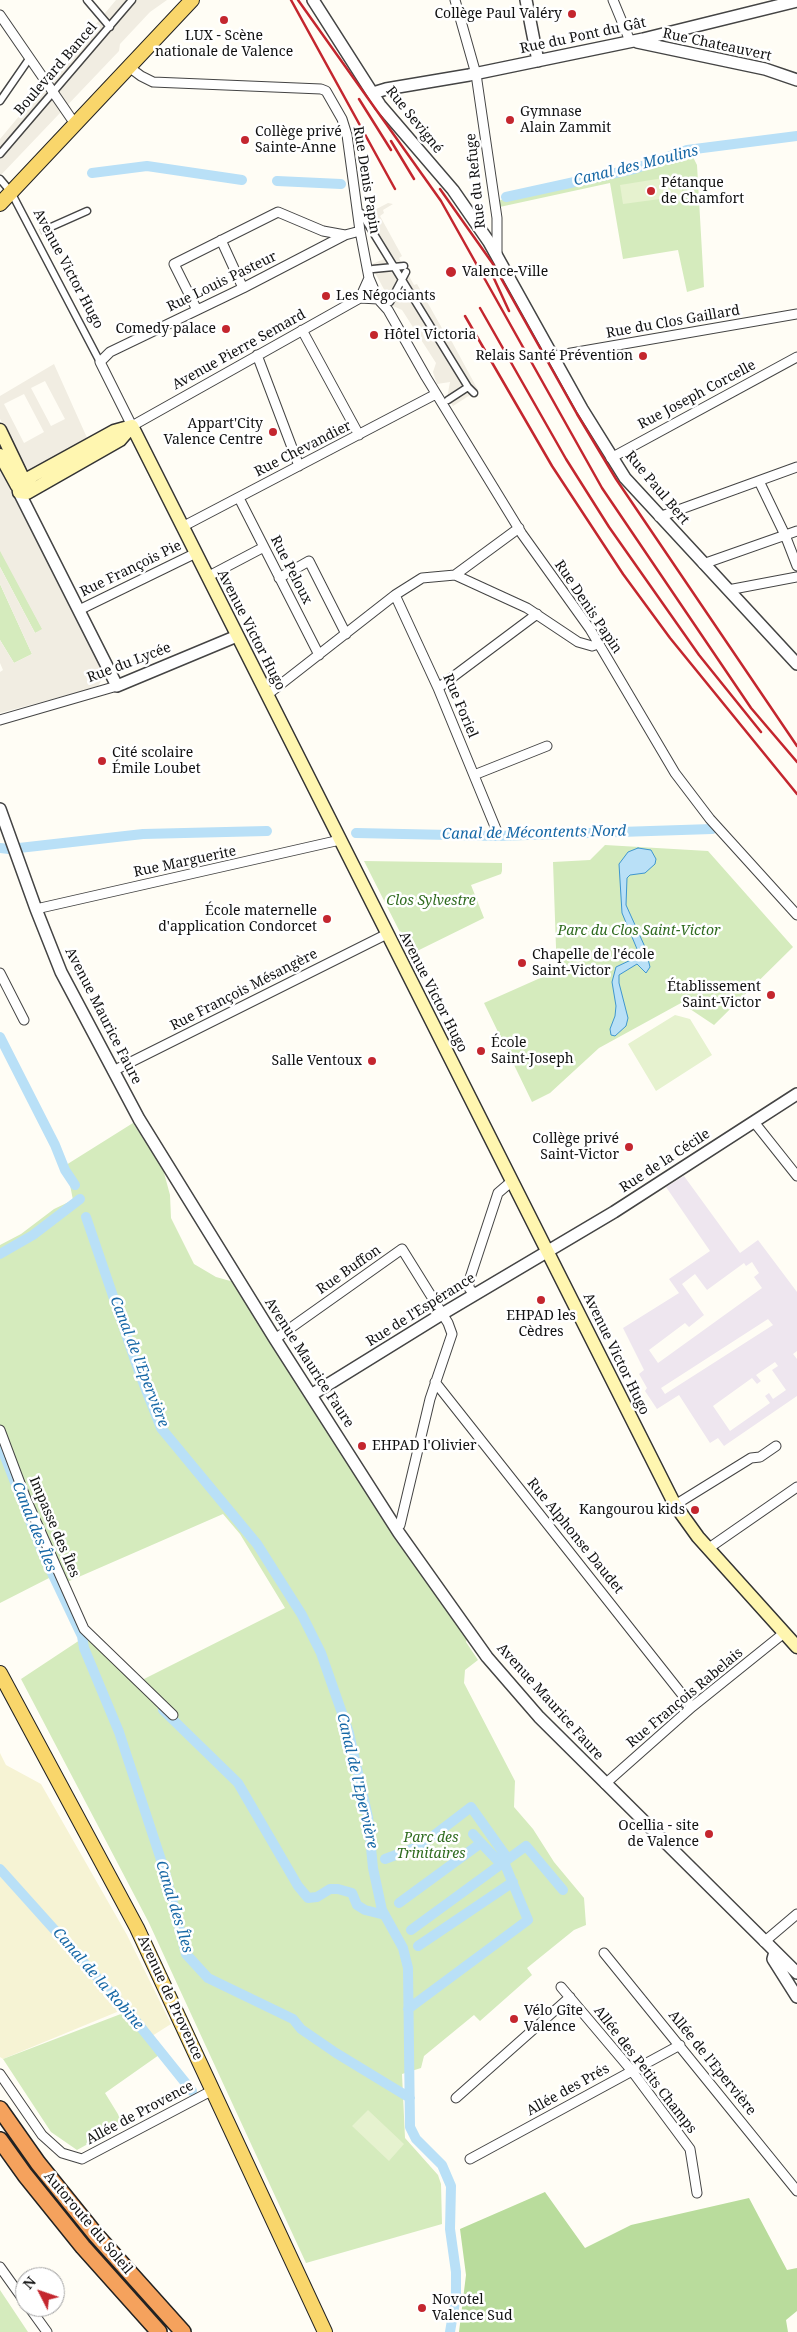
<!DOCTYPE html>
<html>
<head>
<meta charset="utf-8">
<style>
	body { margin:0 }
	#map { position:relative; width:797px; height:2332px; overflow:hidden; background:#fffdf5; font-family:"Noto Serif",serif }
	canvas { display:block }
	.north { position:absolute; left:15px; top:2267px; width:50px; height:50px; box-sizing:border-box; background:#fff; border:1px solid #a0a0a0; border-radius:50%; rotate:311deg; font-size:14px; font-weight:700; line-height:20px; text-align:center; color:#111 }
	.north::after { content:''; display:block; margin:auto; width:18px; height:22px; background:#c4262e; clip-path:polygon(50% 0,100% 100%,50% 72%,0 100%) }
</style>
</head>
<body>
<div id="map">
<canvas width="797" height="2332"></canvas>
<div class="north">N</div>
</div>
<script>
const g = document.querySelector('canvas').getContext('2d');
g.lineJoin = 'round';
function fill(path, color) { g.fillStyle = color; g.fill(path, 'evenodd'); }
const poly = rows => new Path2D(rows.map(r => 'M' + r).join(''));
function trace(path, color, width, dash) { g.strokeStyle = color; g.lineWidth = width; g.lineCap = dash ? 'butt' : 'round'; g.setLineDash(dash || []); g.stroke(path); }
function write(font, color, halo, rows, align = 'center') {
  g.font = font + ' "Noto Serif",serif'; g.lineWidth = 5; g.setLineDash([]); g.textBaseline = 'middle'; g.strokeStyle = halo; g.fillStyle = color; for (const [text, x, y, turn = 0] of rows) {
    g.save(); g.translate(x, y); g.rotate((+turn || 0) * Math.PI / 180); g.textAlign = isNaN(turn) ? turn : align; if (halo) g.strokeText(text, 0, 0); g.fillText(text, 0, 0); g.restore();
  }
}
fill(poly([
	[684,1176,740,1253,758,1240,797,1292,797,1351,793,1354,797,1359,797,1396,724,1446,718,1438,710,1443,679,1395,657,1409,645,1391,647,1388,639,1374,644,1370,623,1328,679,1293,669,1279,710,1251,666,1187],
	[744,1263,746,1266,752,1262,759,1273,754,1277,762,1288,658,1363,649,1350,685,1323,689,1327,704,1315,682,1284,695,1274,707,1290],
	[768,1319,773,1325,665,1394,661,1388],
	[775,1362,778,1366,772,1370,786,1390,773,1399,769,1393,765,1396,770,1403,730,1431,713,1406,752,1378,757,1384,761,1381,756,1375]
]), '#eee6ef');
fill(poly([
	[0,1753,6,1765,41,1784,127,1935,171,2024,152,2036,129,2007,3,2059,0,2057]
]), '#f6f3d4');
fill(poly([
	[691,153,697,165,704,287,687,292,678,250,623,259,610,183,495,208,495,201,612,177],
	[0,551,1,551,43,630,35,633,0,567],
	[0,584,32,654,14,663,0,640],
	[605,845,708,851,793,947,714,1025,681,1003,599,1048,550,1093,532,1102,484,1003,538,979,549,975,557,976,553,862,590,860],
	[364,861,502,863,502,871,501,874,471,885,484,918,411,954],
	[133,1123,163,1169,170,1195,171,1218,194,1264,216,1277,234,1282,398,1543,467,1639,466,1642,478,1660,465,1670,464,1683,515,1781,514,1807,533,1829,554,1862,584,1898,586,1925,574,1930,527,1968,532,1975,480,2021,474,2015,424,2056,421,2068,402,2074,405,2138,438,2175,441,2184,442,2224,306,2263,149,1923,21,1679,86,1636,142,1680,285,1608,240,1534,223,1514,58,1586,53,1576,0,1603,0,1245,21,1234,54,1209,73,1200,66,1165],
	[126,2012,159,2055,105,2093,124,2124,77,2150,51,2132,3,2059],
	[0,2290,28,2332,0,2332]
]), '#d5ebbd');
fill(poly([
	[545,2192,585,2248,631,2225,749,2198,787,2270,797,2268,797,2311,786,2320,788,2332,459,2332,466,2275,460,2229]
]), '#b9dc9c');
fill(poly([
	[682,175,682,196,623,204,620,185],
	[675,1015,690,1019,712,1055,656,1091,628,1044],
	[368,2110,404,2144,389,2161,352,2126]
]), '#e6f2cf');
fill(poly([
	[116,0,167,0,150,12,120,44,119,51,0,176,0,139],
	[388,203,393,204,383,210,384,213,380,216,402,256,399,258,414,285,417,284,443,330,445,329,478,390,453,406,447,398,450,382,437,384,433,372,436,363,402,310,393,306,373,269,372,264,384,259,372,234,364,226,361,217],
	[54,364,88,440,32,471,28,470,0,419,0,396],
	[45,381,65,419,51,426,31,388],
	[24,394,44,432,24,443,4,404],
	[0,467,105,672,98,687,0,713,0,672,3,670,0,663,0,640,14,663,32,654,0,584,0,567,35,633,42,629,0,551]
]), '#f1ede2');
const water = poly([
	[638,848,651,850,656,859,655,864,645,873,630,875,627,878,626,905,645,947,650,967,646,973,637,964,619,975,619,983,628,1018,626,1026,615,1036,611,1035,610,1029,615,1016,616,1006,612,982,616,967,635,958,637,949,622,913,619,864,628,852,638,848]
]);
fill(water, '#b9e0f7');
trace(water, '#3f96cf', 1);
trace(poly([
	[92,173,147,166,242,180],
	[277,181,341,184],
	[506,197,634,169,687,150,797,136],
	[356,833,497,836,712,829],
	[0,848,9,849],
	[19,848,143,834,267,831],
	[0,1037,55,1145,65,1170,75,1185],
	[86,1217,139,1372,161,1428,257,1544,302,1615,321,1653,349,1733,368,1817,373,1868,382,1910,403,1948,408,1968,410,2127,416,2139,442,2165,451,2186,450,2229,456,2272,456,2296,450,2332],
	[0,1254,33,1235,80,1199],
	[0,1444,43,1554,82,1636,84,1648,119,1732,165,1872,186,1954,208,1978,293,2019,301,2029,336,2053,410,2098],
	[163,1710,238,1783,298,1886,308,1898,317,1897,330,1889,338,1889,352,1893,357,1905,365,1910,385,1915],
	[473,1834,481,1843],
	[385,1859,420,1846,471,1807,508,1859],
	[0,1869,131,2015,192,2091],
	[399,1903,481,1843,501,1864],
	[411,1930,526,1846,563,1890],
	[418,1946,513,1882],
	[408,2009,528,1920,504,1862]
]), '#b9e0f7', 10);
trace(poly([
	[40,232,51,227]
]), '#dbdad3', 6, [6, 3]);
const pedestrian = poly([
	[87,0,110,27],
	[0,101,29,59],
	[0,154,132,0],
	[0,179,11,192,100,362],
	[361,213,468,387,474,393],
	[51,227,87,211],
	[373,269,404,266],
	[390,302,406,272],
	[448,400,468,387]
]);
const minor = poly([
	[455,0,476,74,497,218,497,253],
	[613,0,630,41],
	[0,15,75,124],
	[129,67,141,76,153,82,321,89,326,91,342,119,347,135,360,231,369,278,378,299,388,310,426,377,522,534,590,629,675,773,710,819,797,915],
	[360,231,345,235,243,288,110,352,100,362,132,426,360,298,378,299],
	[221,240,243,288],
	[360,298,369,278],
	[197,310,174,264,278,212,323,231,345,235],
	[302,330,359,435],
	[257,355,299,466],
	[554,356,797,314],
	[611,458,797,357],
	[759,481,785,535,797,566],
	[239,498,319,655],
	[659,517,797,467],
	[182,527,436,394],
	[703,564,797,531],
	[455,575,519,528],
	[207,577,264,547],
	[279,578,309,561,346,634],
	[728,590,797,577],
	[395,595,438,688,496,829],
	[79,610,196,553],
	[438,688,537,614],
	[267,695,395,595,422,578,455,575,527,608,578,642,592,646,598,644],
	[0,720,117,686],
	[474,775,547,746],
	[36,909,340,840],
	[0,973,24,1020],
	[113,1071,387,934],
	[754,1122,797,1176],
	[474,1294,469,1288,469,1281,498,1193,512,1181],
	[275,1339,402,1249,448,1323,452,1334,430,1399,400,1525,396,1528],
	[435,1382,692,1707],
	[0,1430,26,1499,84,1629,173,1715],
	[675,1505,751,1458,760,1457,776,1446],
	[709,1548,797,1487],
	[605,1784,692,1707,784,1633],
	[764,1942,797,1914],
	[604,1953,797,2191],
	[561,1987,632,2071,690,2149,697,2193],
	[0,2074,42,2135,62,2153,82,2159,213,2090],
	[456,2098,570,1997],
	[470,2159,680,2045],
	[0,2267,25,2302],
	[29,2307,47,2332]
]);
const tertiary = poly([
	[313,0,380,105,453,190,489,242,582,409,625,478,797,664],
	[526,0,538,61],
	[637,42,765,69,797,80],
	[373,93,386,89,469,75,643,39,797,1],
	[19,492,117,686,237,636],
	[0,809,36,909,61,972,139,1119,275,1339,399,1533,487,1657,539,1717,797,1973],
	[311,1395,442,1314,614,1212,797,1094],
	[775,1952,773,1959,797,1997]
]);
const secondary = poly([
	[132,426,675,1505,698,1537,797,1647],
	[0,430,24,480],
	[0,455,17,486],
	[25,480,114,431,132,426],
	[30,490,30,484,27,481,21,480,18,484,19,492,27,493,120,440,132,426]
]);
const primary = poly([
	[0,204,192,0],
	[0,1673,137,1928,325,2332]
]);
const motorway = poly([
	[0,2109,38,2163,96,2235,183,2332],
	[0,2140,25,2175,83,2247,159,2332]
]);
trace(pedestrian, '#444', 9);
trace(minor, '#444', 11);
trace(tertiary, '#444', 14);
trace(secondary, '#333', 15);
trace(primary, '#222', 16);
trace(motorway, '#222', 18);
trace(pedestrian, '#fff', 6);
trace(minor, '#fff', 9);
trace(tertiary, '#fff', 11);
trace(secondary, '#fff6b0', 12);
trace(primary, '#f9d66b', 14);
trace(motorway, '#f5a25d', 15);
trace(poly([
	[291,0,395,189],
	[298,0,441,201,602,488,751,708,797,762],
	[359,99,391,150],
	[391,141,414,179],
	[440,189,493,264,577,414,616,479,797,746],
	[491,272,509,311],
	[480,308,566,459,609,527,699,655,761,732],
	[465,316,552,466,623,574,670,638,797,794]
]), '#c4262e', 2.5);
for (const [x, y, r, color] of [
	[572,14,5,"#c4262e"],
	[224,20,5,"#c4262e"],
	[510,120,5,"#c4262e"],
	[245,140,5,"#c4262e"],
	[651,191,5,"#c4262e"],
	[451,272,6,"#c4262e"],
	[326,296,5,"#c4262e"],
	[226,329,5,"#c4262e"],
	[374,335,5,"#c4262e"],
	[643,356,5,"#c4262e"],
	[273,432,5,"#c4262e"],
	[102,761,5,"#c4262e"],
	[327,919,5,"#c4262e"],
	[522,963,5,"#c4262e"],
	[771,995,5,"#c4262e"],
	[481,1051,5,"#c4262e"],
	[372,1061,5,"#c4262e"],
	[629,1147,5,"#c4262e"],
	[541,1300,5,"#c4262e"],
	[362,1446,5,"#c4262e"],
	[695,1510,5,"#c4262e"],
	[709,1834,5,"#c4262e"],
	[514,2019,5,"#c4262e"],
	[422,2308,5,"#c4262e"]
]) { const dot = new Path2D(); dot.arc(x, y, r, 0, 2 * Math.PI); g.fillStyle = color; g.fill(dot); trace(dot, '#fff', 2); }
write('14px', '#111', '#fff', [
	["Collège Paul Valéry",562,14,"right"],
	["LUX - Scène",224,36,"center"],
	["nationale de Valence",224,52,"center"],
	["Gymnase",520,112],
	["Alain Zammit",520,128],
	["Collège privé",255,132],
	["Sainte-Anne",255,148],
	["Pétanque",661,183],
	["de Chamfort",661,199],
	["Valence-Ville",462,272],
	["Les Négociants",336,296],
	["Comedy palace",216,329,"right"],
	["Hôtel Victoria",384,335],
	["Relais Santé Prévention",633,356,"right"],
	["Appart'City",263,424,"right"],
	["Valence Centre",263,440,"right"],
	["Cité scolaire",112,753],
	["Émile Loubet",112,769],
	["École maternelle",317,911,"right"],
	["d'application Condorcet",317,927,"right"],
	["Chapelle de l'école",532,955],
	["Saint-Victor",532,971],
	["Établissement",761,987,"right"],
	["Saint-Victor",761,1003,"right"],
	["École",491,1043],
	["Saint-Joseph",491,1059],
	["Salle Ventoux",362,1061,"right"],
	["Collège privé",619,1139,"right"],
	["Saint-Victor",619,1155,"right"],
	["EHPAD les",541,1316,"center"],
	["Cèdres",541,1332,"center"],
	["EHPAD l'Olivier",372,1446],
	["Kangourou kids",685,1510,"right"],
	["Ocellia - site",699,1826,"right"],
	["de Valence",699,1842,"right"],
	["Vélo Gîte",524,2011],
	["Valence",524,2027],
	["Novotel",432,2300],
	["Valence Sud",432,2316]
], 'left');
write('14px', '#111', '#fff', [
	["Rue du Pont du Gât",583,36,-12],
	["Rue Chateauvert",717,45,12],
	["Boulevard Bancel",56,69,-49],
	["Rue Sevigné",414,120,51],
	["Rue Denis Papin",366,180,81],
	["Rue du Refuge",476,181,-96],
	["Avenue Victor Hugo",68,269,62],
	["Rue Louis Pasteur",222,282,-26],
	["Rue du Clos Gaillard",673,322,-10],
	["Avenue Pierre Semard",239,350,-29],
	["Rue Joseph Corcelle",697,395,-28],
	["Rue Chevandier",303,449,-27],
	["Rue Paul Bert",657,488,50],
	["Rue François Pie",131,569,-26],
	["Rue Peloux",291,570,63],
	["Rue Denis Papin",588,607,56],
	["Avenue Victor Hugo",251,630,63],
	["Rue du Lycée",129,663,-21],
	["Rue Foriel",460,706,67],
	["Rue Marguerite",185,862,-12],
	["Rue François Mésangère",244,990,-27],
	["Avenue Victor Hugo",433,992,63],
	["Avenue Maurice Faure",103,1016,63],
	["Rue de la Cécile",665,1161,-33],
	["Rue Buffon",349,1270,-35],
	["Rue de l'Espérance",421,1310,-32],
	["Avenue Victor Hugo",616,1354,64],
	["Avenue Maurice Faure",309,1363,57],
	["Impasse des Îles",54,1527,67],
	["Rue Alphonse Daudet",575,1536,51],
	["Rue François Rabelais",685,1698,-40],
	["Avenue Maurice Faure",550,1702,48],
	["Avenue de Provence",170,1998,65],
	["Allée de l'Epervière",712,2063,51],
	["Allée des Petits Champs",645,2070,52],
	["Allée des Prés",568,2090,-29],
	["Allée de Provence",140,2113,-28],
	["Autoroute du Soleil",88,2223,50]
]);
write('italic 14px', '#2f6b1f', '#fff', [
	["Clos Sylvestre",431,901],
	["Parc du Clos Saint-Victor",639,931],
	["Parc des",431,1838],
	["Trinitaires",431,1854]
]);
write('italic 15px', '#1768a6', '#fff', [
	["Canal des Moulins",636,166,-14],
	["Canal de Mécontents Nord",534,833,-1],
	["Canal de l'Epervière",139,1362,69],
	["Canal des Îles",34,1527,68],
	["Canal de l'Epervière",357,1781,77],
	["Canal des Îles",174,1907,73],
	["Canal de la Robine",98,1979,49]
]);
</script>
</body>
</html>
